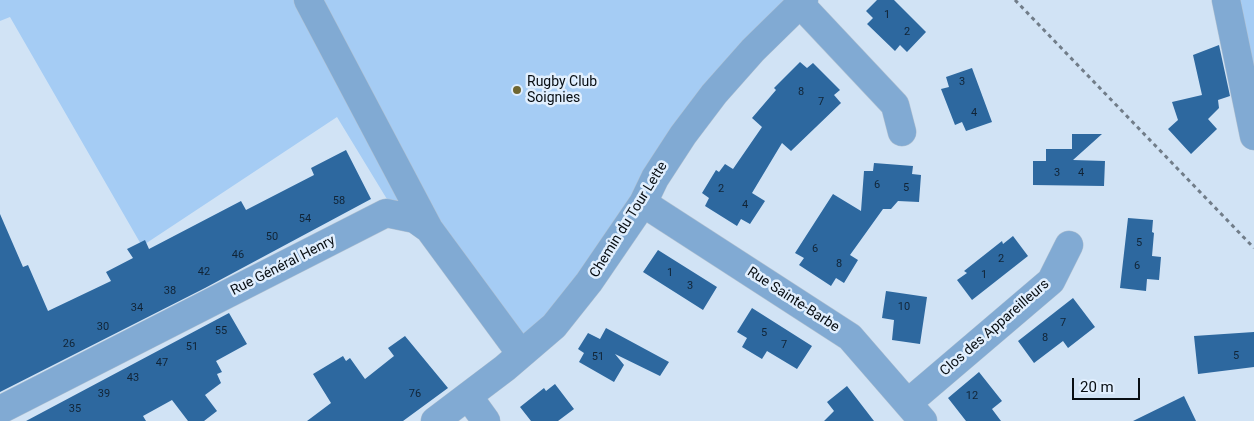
<!DOCTYPE html>
<html>
<head>
<meta charset="utf-8">
<style>
	body { margin:0 }
	#map { position:relative; width:1254px; height:421px; overflow:hidden; background:#d1e3f5; font-family:Roboto,sans-serif }
	canvas { display:block }
	.scale { position:absolute; left:1072px; top:378px; width:68px; height:22px; box-sizing:border-box; border:2px solid #080e13; border-top:0; padding-left:6px; font-size:15px; line-height:18px; white-space:nowrap; color:#080e13; -webkit-text-stroke:4px #e1effe; paint-order:stroke }
</style>
</head>
<body>
<div id="map">
<canvas width="1254" height="421"></canvas>
<div class="scale">20 m</div>
</div>
<script>
const g = document.querySelector('canvas').getContext('2d');
g.lineJoin = 'round';
function fill(path, color) { g.fillStyle = color; g.fill(path, 'evenodd'); }
const poly = rows => new Path2D(rows.map(r => 'M' + r).join(''));
function trace(path, color, width, dash) { g.strokeStyle = color; g.lineWidth = width; g.lineCap = dash ? 'butt' : 'round'; g.setLineDash(dash || []); g.stroke(path); }
function write(font, color, halo, rows, align = 'center') {
  g.font = font + ' Roboto,sans-serif'; g.lineWidth = 5; g.setLineDash([]); g.textBaseline = 'middle'; g.strokeStyle = halo; g.fillStyle = color; for (const [text, x, y, turn = 0] of rows) {
    g.save(); g.translate(x, y); g.rotate((+turn || 0) * Math.PI / 180); g.textAlign = isNaN(turn) ? turn : align; if (halo) g.strokeText(text, 0, 0); g.fillText(text, 0, 0); g.restore();
  }
}
fill(poly([
	[0,0,804,0,521,354,433,236,396,214,337,117,142,246,10,17,0,21],
	[1226,0,1254,0,1254,136]
]), '#a5ccf4');
fill(poly([
	[877,0,894,0,926,32,907,52,900,45,895,51,867,24,873,18,866,11],
	[1219,45,1230,96,1218,100,1219,108,1208,119,1217,129,1191,154,1168,129,1178,120,1172,102,1202,95,1193,55],
	[800,62,807,68,813,63,840,90,834,95,841,103,791,151,782,143,752,193,765,201,750,224,741,219,737,226,705,206,709,198,702,193,716,170,719,172,725,164,733,169,762,127,752,118,776,90,774,88],
	[972,68,992,122,966,131,962,122,955,125,941,89,949,87,946,77],
	[1072,134,1102,134,1073,160,1105,161,1104,186,1033,185,1033,161,1046,161,1046,149,1072,149],
	[346,150,371,199,205,288,0,392,0,214,23,267,28,265,48,311,111,281,106,272,133,258,127,249,145,240,149,249,241,201,246,210,314,175,311,168],
	[874,163,913,166,912,174,921,175,919,202,898,201,891,209,883,209,850,255,858,260,844,283,836,278,831,286,799,265,804,258,795,253,833,194,861,211,864,171,873,171],
	[1128,218,1153,220,1152,232,1154,233,1152,256,1161,257,1159,280,1147,279,1146,291,1120,288],
	[1013,236,1028,256,972,300,957,280,967,273,964,271,1002,241,1003,244],
	[658,250,717,287,703,310,643,272],
	[886,291,927,297,920,344,892,340,894,320,882,318],
	[1073,298,1095,327,1068,348,1063,341,1034,363,1018,341],
	[752,308,812,346,797,369,767,351,762,359,742,347,747,338,737,332],
	[229,313,247,344,216,361,222,372,217,374,221,383,205,395,217,411,204,421,188,421,172,400,143,416,146,421,26,421],
	[606,328,669,362,660,376,615,354,624,365,614,382,579,362,584,353,578,349,588,333,600,339],
	[1254,332,1254,367,1198,374,1194,336],
	[405,336,448,388,403,421,307,421,331,403,313,374,343,356,346,361,350,358,365,379,394,356,388,348],
	[979,372,1002,401,992,409,1001,421,966,421,948,398],
	[555,384,574,409,558,421,531,421,520,407,544,388,546,391],
	[847,386,874,421,824,421,834,411,827,402],
	[1184,396,1196,421,1133,421]
]), '#2d689f');
const minor = poly([
	[308,0,429,229],
	[1226,0,1254,136],
	[800,4,895,105,902,132],
	[643,203,850,337,923,421],
	[468,396,486,421],
	[909,402,1051,281,1069,245],
	[0,410,386,213,415,219,429,229,521,354],
	[435,421,505,368,554,326,589,282,643,203,655,178,683,135,714,94,753,50,804,0]
]);
trace(minor, '#b1c1d1', 29);
trace(poly([
	[1015,0,1254,248]
]), '#717d89', 3, [4, 4]);
trace(minor, '#81aad3', 28);
for (const [x, y, r, color] of [
	[517,90,5,"#6f6632"]
]) { const dot = new Path2D(); dot.arc(x, y, r, 0, 2 * Math.PI); g.fillStyle = color; g.fill(dot); trace(dot, '#e1effe', 2); }
write('11px', '#112436', null, [
	["1",887,15],
	["2",907,32],
	["3",962,82],
	["8",801,92],
	["7",821,102],
	["4",974,113],
	["3",1057,173],
	["4",1081,173],
	["6",877,185],
	["5",906,188],
	["2",721,189],
	["58",339,201],
	["4",745,205],
	["54",305,219],
	["50",272,237],
	["5",1139,243],
	["6",815,249],
	["46",238,255],
	["2",1001,259],
	["8",839,264],
	["6",1137,266],
	["42",204,272],
	["1",670,273],
	["1",984,275],
	["3",690,286],
	["38",170,291],
	["10",904,307],
	["34",137,308],
	["7",1063,323],
	["30",103,327],
	["55",221,331],
	["5",764,333],
	["8",1045,338],
	["26",69,344],
	["7",784,345],
	["51",192,347],
	["5",1236,356],
	["51",598,357],
	["47",162,363],
	["43",133,378],
	["39",104,394],
	["76",415,394],
	["12",972,396],
	["35",75,409]
]);
write('14px', '#080e13', '#e1effe', [
	["Rugby Club",527,82],
	["Soignies",527,98]
], 'left');
write('14px', '#080e13', '#e1effe', [
	["Chemin du Tour Lette",629,220,-58],
	["Rue Général Henry",283,266,-27],
	["Rue Sainte-Barbe",793,300,33],
	["Clos des Appareilleurs",995,328,-41]
]);
</script>
</body>
</html>
